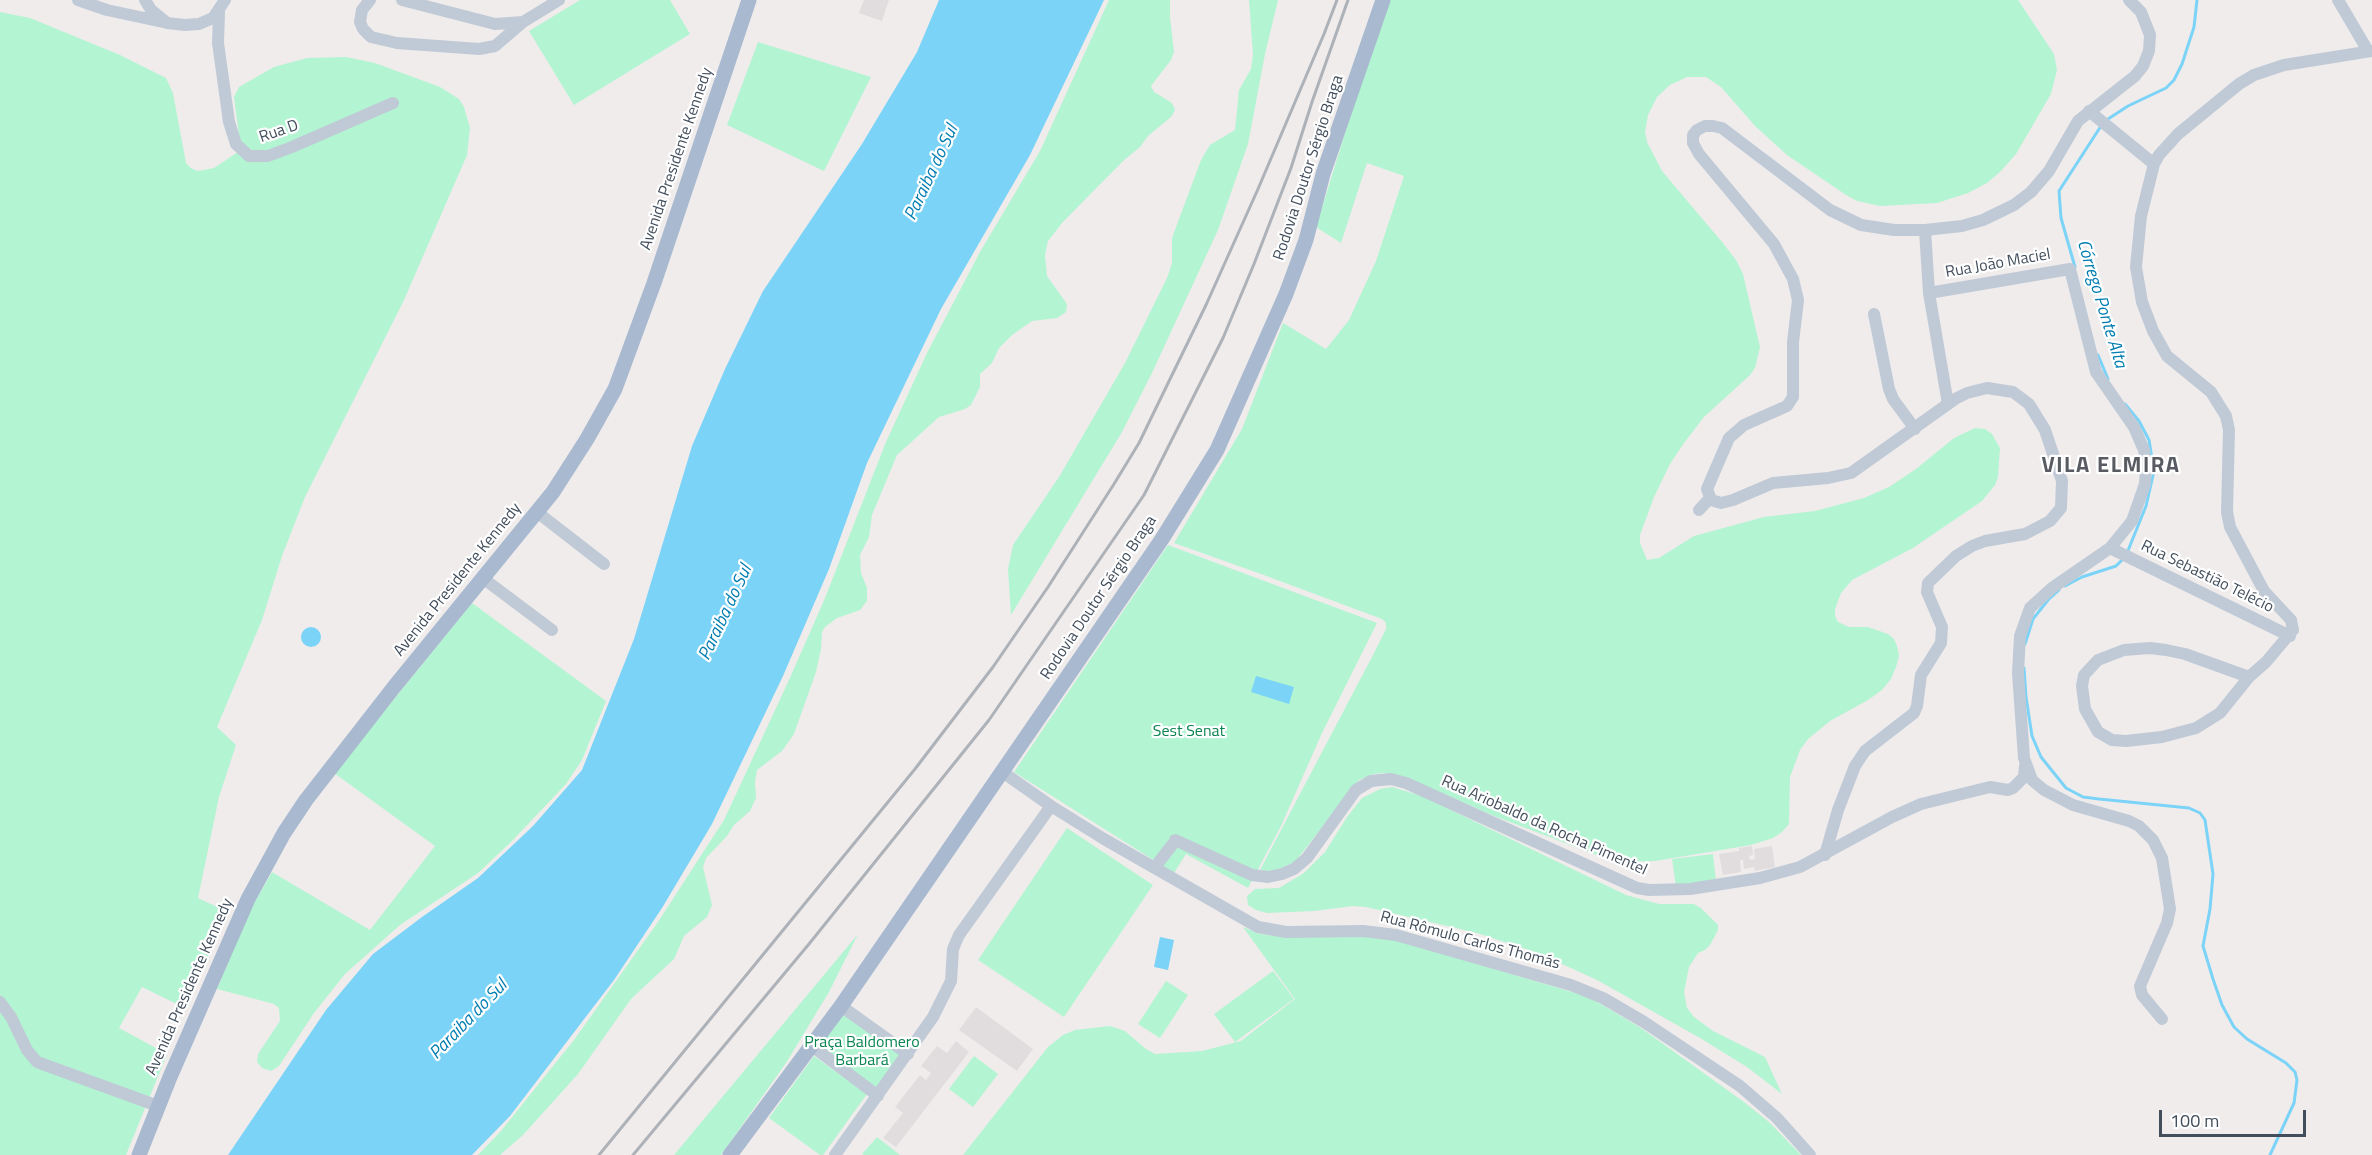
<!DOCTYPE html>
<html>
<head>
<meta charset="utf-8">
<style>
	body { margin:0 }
	#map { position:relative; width:2372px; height:1155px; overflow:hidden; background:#f0ecec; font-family:"Titillium Web",sans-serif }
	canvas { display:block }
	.scale { position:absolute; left:2159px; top:1110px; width:147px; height:27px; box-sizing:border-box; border:3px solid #424e5c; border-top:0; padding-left:8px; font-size:18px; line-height:21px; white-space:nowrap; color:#424e5c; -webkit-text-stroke:4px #fff; paint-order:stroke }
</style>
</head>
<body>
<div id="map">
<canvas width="2372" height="1155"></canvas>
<div class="scale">100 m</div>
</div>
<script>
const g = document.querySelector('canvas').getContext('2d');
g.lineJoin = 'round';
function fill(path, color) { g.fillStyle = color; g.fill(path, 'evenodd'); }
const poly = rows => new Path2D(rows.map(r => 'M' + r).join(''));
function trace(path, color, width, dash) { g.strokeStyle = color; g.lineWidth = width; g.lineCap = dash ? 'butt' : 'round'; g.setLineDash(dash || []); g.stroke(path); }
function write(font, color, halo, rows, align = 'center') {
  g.font = font + ' "Titillium Web",sans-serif'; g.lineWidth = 4.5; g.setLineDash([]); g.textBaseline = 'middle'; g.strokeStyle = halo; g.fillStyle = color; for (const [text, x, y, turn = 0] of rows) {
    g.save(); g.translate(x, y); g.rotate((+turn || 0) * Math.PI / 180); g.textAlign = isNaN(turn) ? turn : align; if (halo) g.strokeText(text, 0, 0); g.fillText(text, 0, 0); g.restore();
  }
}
fill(poly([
	[864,0,889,0,882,21,859,13],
	[1752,846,1753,855,1749,856,1750,860,1755,859,1754,849,1772,846,1775,867,1755,871,1754,867,1744,869,1743,860,1740,860,1741,872,1723,875,1719,854,1739,851,1739,848],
	[976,1007,1033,1049,1017,1071,959,1030],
	[956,1041,969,1052,896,1147,883,1138,903,1113,895,1107,920,1075,926,1080,931,1073,921,1066,937,1046,947,1053]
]), '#e1ddde');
fill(poly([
	[580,0,670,0,690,34,574,105,529,31],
	[1109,0,1170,0,1170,17,1174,52,1171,60,1151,86,1154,92,1172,103,1175,110,1171,117,1148,136,1140,147,1123,161,1062,223,1048,241,1045,255,1047,276,1067,304,1066,312,1057,318,1032,321,1012,335,999,348,992,363,980,374,980,387,971,405,965,409,939,417,897,455,872,515,869,537,860,555,861,573,867,588,867,601,860,610,837,618,825,627,822,632,821,649,816,672,794,734,782,751,757,770,755,782,756,798,750,811,734,825,727,836,706,858,703,867,712,905,707,917,684,936,674,959,631,999,578,1074,523,1135,500,1155,478,1155,501,1131,574,1040,658,922,724,820,789,680,825,598,886,442,927,353,980,252,1040,151],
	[1249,0,1278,0,1265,54,1248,144,1218,230,1152,373,1122,432,1011,615,1008,569,1013,545,1059,477,1125,363,1167,278,1172,263,1172,238,1201,160,1210,145,1235,130,1239,90,1251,69,1253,55],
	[1390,0,2018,0,2054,54,2057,70,2051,94,2016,154,2001,171,1987,183,1968,193,1937,203,1880,206,1857,201,1846,195,1787,155,1755,126,1721,87,1706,77,1687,77,1670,85,1657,97,1648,115,1645,132,1647,142,1662,171,1722,242,1736,260,1743,274,1760,347,1755,368,1750,375,1704,417,1684,443,1670,464,1654,497,1640,535,1640,543,1647,560,1659,558,1694,536,1764,517,1815,511,1864,498,1889,487,1916,469,1954,438,1975,428,1985,429,1992,434,2000,448,1998,477,1995,485,1982,501,1913,548,1852,580,1841,593,1835,609,1835,616,1838,622,1849,627,1868,627,1888,634,1894,639,1897,646,1899,656,1896,667,1891,679,1882,690,1868,700,1830,721,1808,739,1800,750,1790,777,1789,824,1782,832,1773,838,1751,845,1655,861,1625,862,1605,858,1494,816,1404,777,1384,773,1374,774,1359,780,1295,862,1273,872,1260,870,1373,655,1386,629,1386,623,1382,619,1261,574,1174,543,1242,429,1283,323,1326,349,1349,320,1376,261,1404,176,1367,163,1341,243,1316,227,1355,101],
	[0,12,30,18,120,55,166,78,173,93,186,163,191,168,198,171,214,168,241,150,234,97,239,87,274,67,307,58,346,57,375,63,440,87,459,99,464,107,470,128,467,155,404,300,305,497,282,556,262,620,217,727,236,745,219,797,198,898,226,911,187,1009,142,987,119,1028,167,1054,126,1155,0,1155],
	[758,42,871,77,824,171,727,125],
	[1168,545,1377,623,1322,733,1281,826,1248,888,1186,854,1174,873,1014,772],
	[472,603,606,701,582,760,566,784,549,802,511,842,478,873,400,925,345,974,314,1013,279,1066,271,1071,262,1068,257,1062,258,1054,280,1021,279,1008,274,1004,217,989,249,912,272,872,370,930,435,846,334,773],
	[1392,787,1422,796,1626,895,1659,904,1694,904,1701,908,1718,925,1718,930,1710,945,1705,950,1698,953,1689,967,1684,992,1687,1008,1694,1017,1713,1031,1765,1057,1782,1094,1747,1067,1700,1038,1597,980,1538,953,1477,933,1366,907,1353,906,1314,911,1267,913,1256,910,1248,905,1247,896,1255,889,1279,888,1304,873,1325,852,1347,817,1362,798,1380,789],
	[1067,828,1153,885,1064,1017,978,960],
	[1713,854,1716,882,1676,887,1672,859],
	[1243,927,1260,934,1277,936,1379,935,1589,997,1641,1028,1744,1102,1769,1122,1801,1155,963,1155,1048,1047,1063,1035,1075,1030,1110,1026,1125,1031,1146,1049,1155,1054,1202,1051,1241,1041,1295,999],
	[858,934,829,992,786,1063,721,1155,674,1155],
	[1273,971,1294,999,1235,1042,1214,1014],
	[1166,981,1188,995,1160,1038,1138,1024],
	[844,1014,903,1056,876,1088,818,1047],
	[814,1056,867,1094,823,1155,820,1155,769,1118],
	[974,1056,998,1074,973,1107,949,1089],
	[877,1137,900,1155,864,1155,862,1154]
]), '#b3f4d2');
fill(poly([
	[939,0,1104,0,1030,155,941,309,867,463,829,569,783,676,712,824,662,908,614,980,510,1116,472,1155,228,1155,326,1010,373,954,422,917,478,878,533,826,582,770,634,639,692,446,725,369,763,291,862,144,917,52],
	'301 637a10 10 0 1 1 20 0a10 10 0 1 1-20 0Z',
	[1256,676,1294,687,1289,704,1251,692],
	[1160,937,1174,940,1168,970,1154,967]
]), '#7bd3f7');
trace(poly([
	[2105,121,2128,106,2166,88,2174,80,2182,64,2194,27,2197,0],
	[2075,267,2061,218,2059,191,2101,126],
	[2098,355,2108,379],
	[2125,404,2139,421,2149,440,2154,471,2146,506,2127,553],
	[2065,586,2082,577,2116,566,2123,559],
	[2025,644,2033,619,2048,600,2059,590],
	[2024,668,2026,697,2032,736,2041,757,2066,788,2083,797,2099,799,2189,808,2200,813,2205,820,2213,874,2210,909,2203,946,2213,979,2222,1005,2234,1027,2247,1039,2286,1063,2295,1072,2297,1080,2294,1103,2270,1155]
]), '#7bd3f7', 3);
trace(poly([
	[78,0,107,10,163,22],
	[145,0,151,10,167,23,185,25,199,24,213,18,225,0],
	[370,0,362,10,360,22,363,29,371,37,397,43,479,49,495,46,523,22,559,0],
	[402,0,495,24,523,22],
	[2338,0,2368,51],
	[219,12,218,43,229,122,236,144,249,156,268,156,292,147,393,103],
	[2089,111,2154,164],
	[1925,230,1929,293,1948,404],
	[1929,293,2070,269,2096,372,2134,427,2144,450,2146,465,2145,484,2132,521,2110,548,2052,588,2030,608,2020,636,2018,673,2024,758,2032,780,2044,790,2073,805,2129,821,2139,826,2153,840,2162,858,2170,909,2167,923,2140,986,2142,995,2162,1019],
	[1874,314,1889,389,1893,399,1915,429],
	[1699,510,1710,498],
	[537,512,604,564],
	[2110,548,2290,636],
	[484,579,552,630],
	[2249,677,2185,654,2166,650,2150,648,2124,650,2098,660,2084,675,2082,686,2085,709,2098,732,2112,740,2126,741,2162,737,2196,728,2220,713,2249,677,2266,662,2293,630,2291,620,2264,591,2230,527,2227,512,2229,430,2226,416,2211,392,2167,356,2153,331,2142,302,2136,267,2141,216,2154,164,2159,155,2178,134,2239,84,2254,75,2284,65,2372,51],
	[1001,771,1051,806,1104,839,1258,927,1286,932,1363,931,1396,935,1571,985,1603,998,1644,1022,1740,1086,1777,1118,1810,1155],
	[1175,840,1252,875,1268,877,1282,874,1294,869,1307,858,1356,790,1371,781,1391,779,1406,783,1637,888,1649,890,1690,889,1760,878,1800,867,1892,817,1921,804,1990,787,2008,790,2013,788,2024,777,2025,766],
	[1825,855,1838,810,1855,766,1865,751,1914,713,1917,706,1921,675,1941,643,1942,627,1927,592,1928,583,1956,556,1972,546,1985,541,2025,534,2050,521,2061,508,2062,481,2045,430,2029,404,2013,392,1987,388,1967,393,1955,399,1851,473,1828,478,1773,483,1733,500,1721,503,1711,500,1707,489,1729,438,1744,425,1787,406,1793,397,1793,342,1798,300,1793,279,1774,244,1699,154,1693,143,1693,135,1697,130,1705,126,1713,126,1722,128,1830,210,1861,225,1894,230,1925,230,1962,226,1983,220,2014,205,2031,192,2049,171,2078,121,2135,76,2143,66,2149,51,2150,35,2141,12,2129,0],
	[1155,867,1172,845],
	[0,1002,11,1017,27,1050,37,1062,158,1106],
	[841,1006,908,1054],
	[812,1046,878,1096],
	[835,1155,933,1017,951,981,953,949,959,935,1051,806]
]), '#c0cad6', 12);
trace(poly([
	[139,1155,170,1077,248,899,284,833,306,800,394,687,553,492,587,439,615,389,654,283,749,0],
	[730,1155,841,1006,1162,539,1217,450,1286,294,1306,240,1323,174,1383,0]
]), '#a8b9d0', 15);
trace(poly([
	[599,1155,915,769,993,667,1048,587,1114,484,1139,443,1206,305,1258,189,1324,34,1337,0],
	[633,1155,809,944,989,720,1144,495,1223,338,1254,264,1291,168,1312,102,1348,0]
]), '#adb1b8', 3);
write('16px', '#424e5c', '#fff', [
	["Rua D",279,132,-19],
	["Avenida Presidente Kennedy",677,159,-71],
	["Rodovia Doutor Sérgio Braga",1309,168,-72],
	["Rua João Maciel",1998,264,-10],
	["Rua Sebastião Telécio",2207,577,26],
	["Avenida Presidente Kennedy",458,580,-51],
	["Rodovia Doutor Sérgio Braga",1099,598,-56],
	["Rua Ariobaldo da Rocha Pimentel",1544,826,24],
	["Rua Rômulo Carlos Thomás",1470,941,15],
	["Avenida Presidente Kennedy",190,987,-66]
]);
write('16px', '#0b8552', '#fff', [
	["Sest Senat",1189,732],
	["Praça Baldomero",862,1043],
	["Barbará",862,1061]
]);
write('italic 18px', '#007db1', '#fff', [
	["Paraiba do Sul",932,173,-65],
	["Córrego Ponte Alta",2101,304,73],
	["Paraiba do Sul",726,613,-65],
	["Paraiba do Sul",469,1020,-46]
]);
g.letterSpacing = '1.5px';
write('bold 22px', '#585c62', '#fff', [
	["VILA ELMIRA",2111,467]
]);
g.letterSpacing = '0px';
</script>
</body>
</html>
